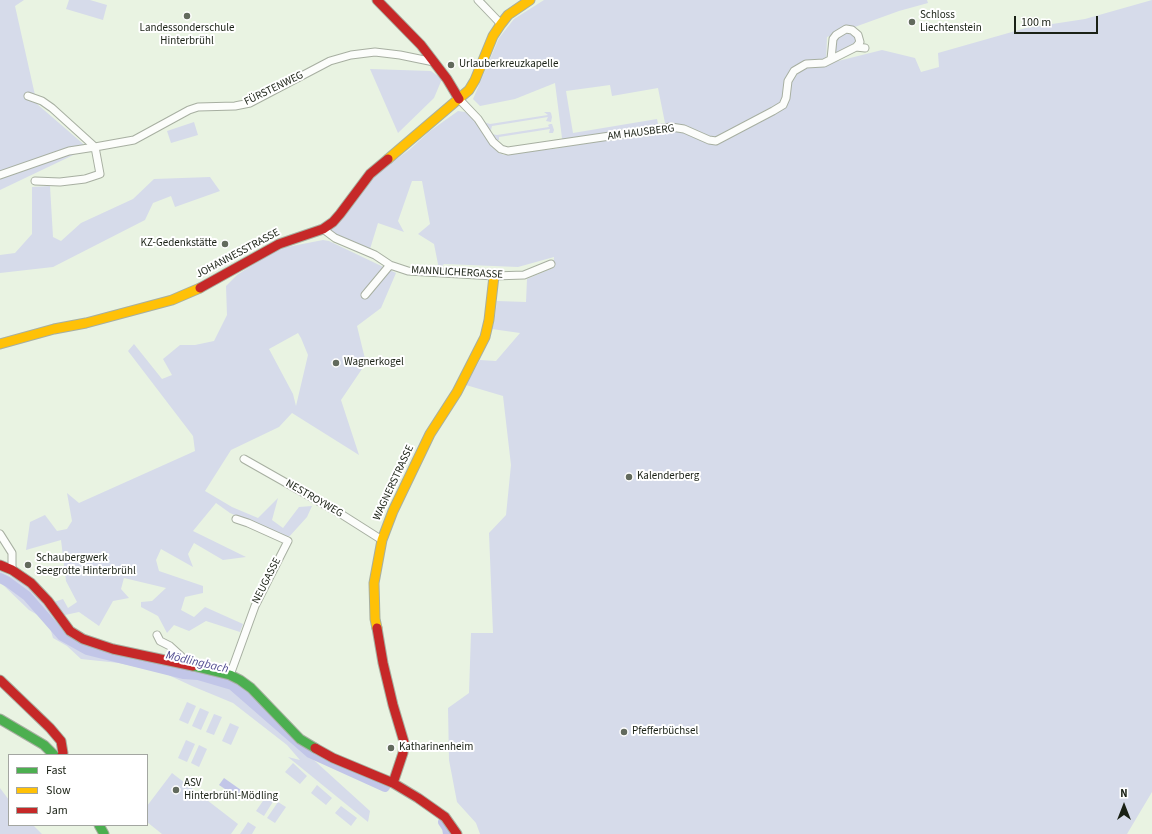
<!DOCTYPE html>
<html>
<head>
<meta charset="utf-8">
<style>
	body { margin:0 }
	#map { position:relative; width:1152px; height:834px; overflow:hidden; background:#e9f3e2; font-family:"Source Sans 3",sans-serif }
	canvas { display:block }
	.legend { position:absolute; left:8px; top:754px; width:140px; height:72px; box-sizing:border-box; background:#fff; border:1px solid #a3a6a1; margin:0; padding:5px 7px; list-style:none; font-size:12px; color:#1a2115 }
	.legend li { display:flex; align-items:center; gap:8px; height:20px }
	.legend b { width:20px; border:1px solid #a3a6a1 }
	.north { position:absolute; left:1104px; top:786px; width:40px; height:40px; -webkit-text-stroke:3px #fff; paint-order:stroke; rotate:0deg; font-size:11px; font-weight:700; line-height:16px; text-align:center; color:#1a2115 }
	.north::after { content:''; display:block; margin:auto; width:14px; height:18px; background:#1a2115; clip-path:polygon(50% 0,100% 100%,50% 72%,0 100%) }
	.scale { position:absolute; left:1014px; top:16px; width:84px; height:18px; box-sizing:border-box; border:2px solid #1a2115; border-top:0; padding-left:5px; font-size:12px; line-height:14px; white-space:nowrap; color:#1a2115; -webkit-text-stroke:3px #fff; paint-order:stroke }
</style>
</head>
<body>
<div id="map">
<canvas width="1152" height="834"></canvas>
<ul class="legend">
<li><b style="height:5px;background:#4caf50"></b>Fast</li>
<li><b style="height:5px;background:#ffc107"></b>Slow</li>
<li><b style="height:5px;background:#c62828"></b>Jam</li>
</ul>
<div class="north">N</div>
<div class="scale">100 m</div>
</div>
<script>
const g = document.querySelector('canvas').getContext('2d');
g.lineJoin = 'round';
function fill(path, color) { g.fillStyle = color; g.fill(path, 'evenodd'); }
const poly = rows => new Path2D(rows.map(r => 'M' + r).join(''));
function trace(path, color, width, dash) { g.strokeStyle = color; g.lineWidth = width; g.lineCap = dash ? 'butt' : 'round'; g.setLineDash(dash || []); g.stroke(path); }
function write(font, color, halo, rows, align = 'center') {
  g.font = font + ' "Source Sans 3",sans-serif'; g.lineWidth = 4; g.setLineDash([]); g.textBaseline = 'middle'; g.strokeStyle = halo; g.fillStyle = color; for (const [text, x, y, turn = 0] of rows) {
    g.save(); g.translate(x, y); g.rotate((+turn || 0) * Math.PI / 180); g.textAlign = isNaN(turn) ? turn : align; if (halo) g.strokeText(text, 0, 0); g.fillText(text, 0, 0); g.restore();
  }
}
fill(poly([
	[0,0,24,0,15,6,37,104,88,148,0,190],
	[69,0,90,0,107,5,103,20,66,9],
	[544,0,927,0,928,3,899,11,827,37,826,64,882,50,915,58,921,72,939,67,938,53,1026,28,1085,19,1152,0,1152,792,1127,834,480,834,476,823,457,802,449,760,448,708,469,693,471,633,493,633,489,533,506,515,511,465,503,396,466,385,480,360,496,361,520,333,492,329,494,324,497,301,526,302,527,279,553,268,554,257,518,267,444,264,439,269,434,244,418,234,430,224,422,181,412,181,398,221,404,232,378,223,370,249,337,236,330,230,350,209,376,174,409,150,430,131,458,111,465,112,473,118,491,145,499,153,504,155,560,148,562,138,555,83,515,99,480,106,473,99,499,38,514,19],
	[610,85,612,96,658,88,665,123,658,124,657,119,573,133,566,91],
	[852,31,857,39,855,43,834,54,835,42,841,33],
	[370,69,431,71,442,79,434,98,398,133],
	[544,112,550,112,551,113,552,117,551,122,546,121,548,117,492,126,491,130,489,131,484,122,490,124,548,115],
	[194,122,198,135,171,143,167,131],
	[550,124,552,124,554,130,553,133,549,133,550,129,499,137,499,140,496,140,491,134,497,135,549,127,548,125],
	[210,177,220,191,175,207,171,196,153,203,145,220,53,267,0,273,0,254,0,255,15,253,32,234,32,187,50,186,53,237,61,241,81,223,133,199,154,179],
	[323,240,329,241,396,273,381,308,357,326,366,363,341,400,359,455,292,413,279,427,231,450,205,491,232,507,258,518,278,498,272,520,283,528,299,507,312,506,307,517,288,538,230,513,216,503,193,531,246,557,223,560,194,543,188,554,193,567,161,549,156,560,159,571,203,586,203,593,185,597,181,610,194,617,205,607,243,624,240,632,206,621,189,631,174,625,167,633,158,616,141,607,141,602,152,601,166,588,124,578,121,589,129,598,113,601,99,626,79,612,65,615,54,602,63,599,68,608,77,602,66,581,61,540,26,550,30,522,45,515,57,531,67,529,72,521,67,493,79,503,195,451,193,436,128,351,134,344,162,379,172,375,163,359,180,345,195,345,214,341,227,315,226,286,237,275,271,253,287,247],
	[298,333,301,338,308,355,296,406,293,394,269,349],
	[0,571,20,581,32,590,65,631,201,671,239,685,305,752,370,811,368,822,288,757,300,760,287,745,233,703,192,686,164,673,119,663,81,659,67,646,53,638,48,621,29,610,0,582],
	[187,702,196,706,188,724,179,720],
	[200,708,209,712,201,730,192,726],
	[214,714,222,717,214,735,206,732],
	[230,723,239,727,231,745,222,741],
	[186,740,195,744,187,762,178,758],
	[199,745,207,749,199,767,191,763],
	[293,763,307,776,300,784,285,772],
	[172,773,238,824,231,834,162,834,147,822,147,806],
	[317,785,332,798,326,805,311,793],
	[0,788,9,800,9,825,33,825,42,834,0,834],
	[267,795,274,800,264,816,256,811],
	[278,802,286,807,275,823,267,818],
	[341,806,357,818,351,826,335,813],
	[248,822,256,827,252,834,240,834]
]), '#d6dbea');
fill(poly([
	[224,778,241,790,237,797,219,785]
]), '#c2c6e8');
trace(poly([
	[0,578,8,582,27,596,62,636,87,650,183,674,198,675,232,685,310,753,385,787],
	[443,822,447,828,448,834]
]), '#c2c6e8', 10);
const street = poly([
	[478,0,501,24],
	[831,59,833,39,836,35,846,29,852,30,858,35,860,42,856,47],
	[28,96,42,101,52,108,95,147,134,140,189,110,198,107,235,106,250,103,330,61,351,55,375,52,400,55,434,62],
	[459,99,478,119,493,142,501,149,508,151,671,127,684,129,709,140,716,141,773,111,783,105,786,98,788,81,794,71,806,64,824,63,856,47,865,48],
	[0,175,69,151,95,147,100,174,85,179,60,182,35,181],
	[323,229,335,238,375,255,390,265,408,271,494,276,524,275,551,264],
	[365,295,390,265],
	[244,459,341,514,382,540],
	[0,534,12,553,12,570],
	[157,635,160,641,170,646,181,656,185,664],
	[230,675,255,606,288,541,248,523,236,519]
]);
const fast = poly([
	[193,666,230,675,240,680,251,688,300,739,315,748],
	[0,719,44,745,54,755],
	[99,825,104,834]
]);
const slow = poly([
	[388,159,469,90,475,80,493,36,501,24,508,15,530,0],
	[0,344,54,329,86,323,172,300,200,288],
	[377,628,375,619,374,583,382,540,393,511,430,434,457,392,485,337,489,320,494,276]
]);
const jam = poly([
	[377,0,421,45,447,79,459,99],
	[200,288,279,244,323,229,333,222,340,214,370,174,388,159],
	[0,565,12,570,31,583,48,601,70,631,83,639,113,649,193,666],
	[377,628,383,663,393,705,404,742,403,753,393,783],
	[0,680,50,728,61,741,63,753,62,755],
	[315,748,333,758,393,783,418,798,445,817,457,834]
]);
trace(street, '#a7afa1', 9);
trace(fast, '#a7afa1', 11);
trace(slow, '#a7afa1', 11);
trace(jam, '#a7afa1', 11);
trace(street, '#fcfdfb', 7);
trace(fast, '#4caf50', 9);
trace(slow, '#ffc107', 9);
trace(jam, '#c62828', 9);
for (const [x, y, r, color] of [
	[187,16,4,"#626a5d"],
	[912,22,4,"#626a5d"],
	[451,65,4,"#626a5d"],
	[225,244,4,"#626a5d"],
	[336,363,4,"#626a5d"],
	[629,477,4,"#626a5d"],
	[28,565,4,"#626a5d"],
	[624,732,4,"#626a5d"],
	[391,748,4,"#626a5d"],
	[176,790,4,"#626a5d"]
]) { const dot = new Path2D(); dot.arc(x, y, r, 0, 2 * Math.PI); g.fillStyle = color; g.fill(dot); trace(dot, '#fff', 1.5); }
write('11px', '#1a2115', '#fff', [
	["Schloss",920,16],
	["Liechtenstein",920,29],
	["Landessonderschule",187,29,"center"],
	["Hinterbrühl",187,42,"center"],
	["Urlauberkreuzkapelle",459,65],
	["KZ-Gedenkstätte",217,244,"right"],
	["Wagnerkogel",344,363],
	["Kalenderberg",637,477],
	["Schaubergwerk",36,559],
	["Seegrotte Hinterbrühl",36,572],
	["Pfefferbüchsel",632,732],
	["Katharinenheim",399,748],
	["ASV",184,784],
	["Hinterbrühl-Mödling",184,797]
], 'left');
write('11px', '#1a2115', '#fff', [
	["FÜRSTENWEG",274,89,-26],
	["AM HAUSBERG",641,133,-7],
	["JOHANNESSTRASSE",238,254,-28],
	["MANNLICHERGASSE",457,273,3],
	["WAGNERSTRASSE",394,483,-65],
	["NESTROYWEG",314,499,30],
	["NEUGASSE",267,581,-63]
]);
write('italic 12px', '#514c90', '#fff', [
	["Mödlingbach",197,663,13]
]);
</script>
</body>
</html>
